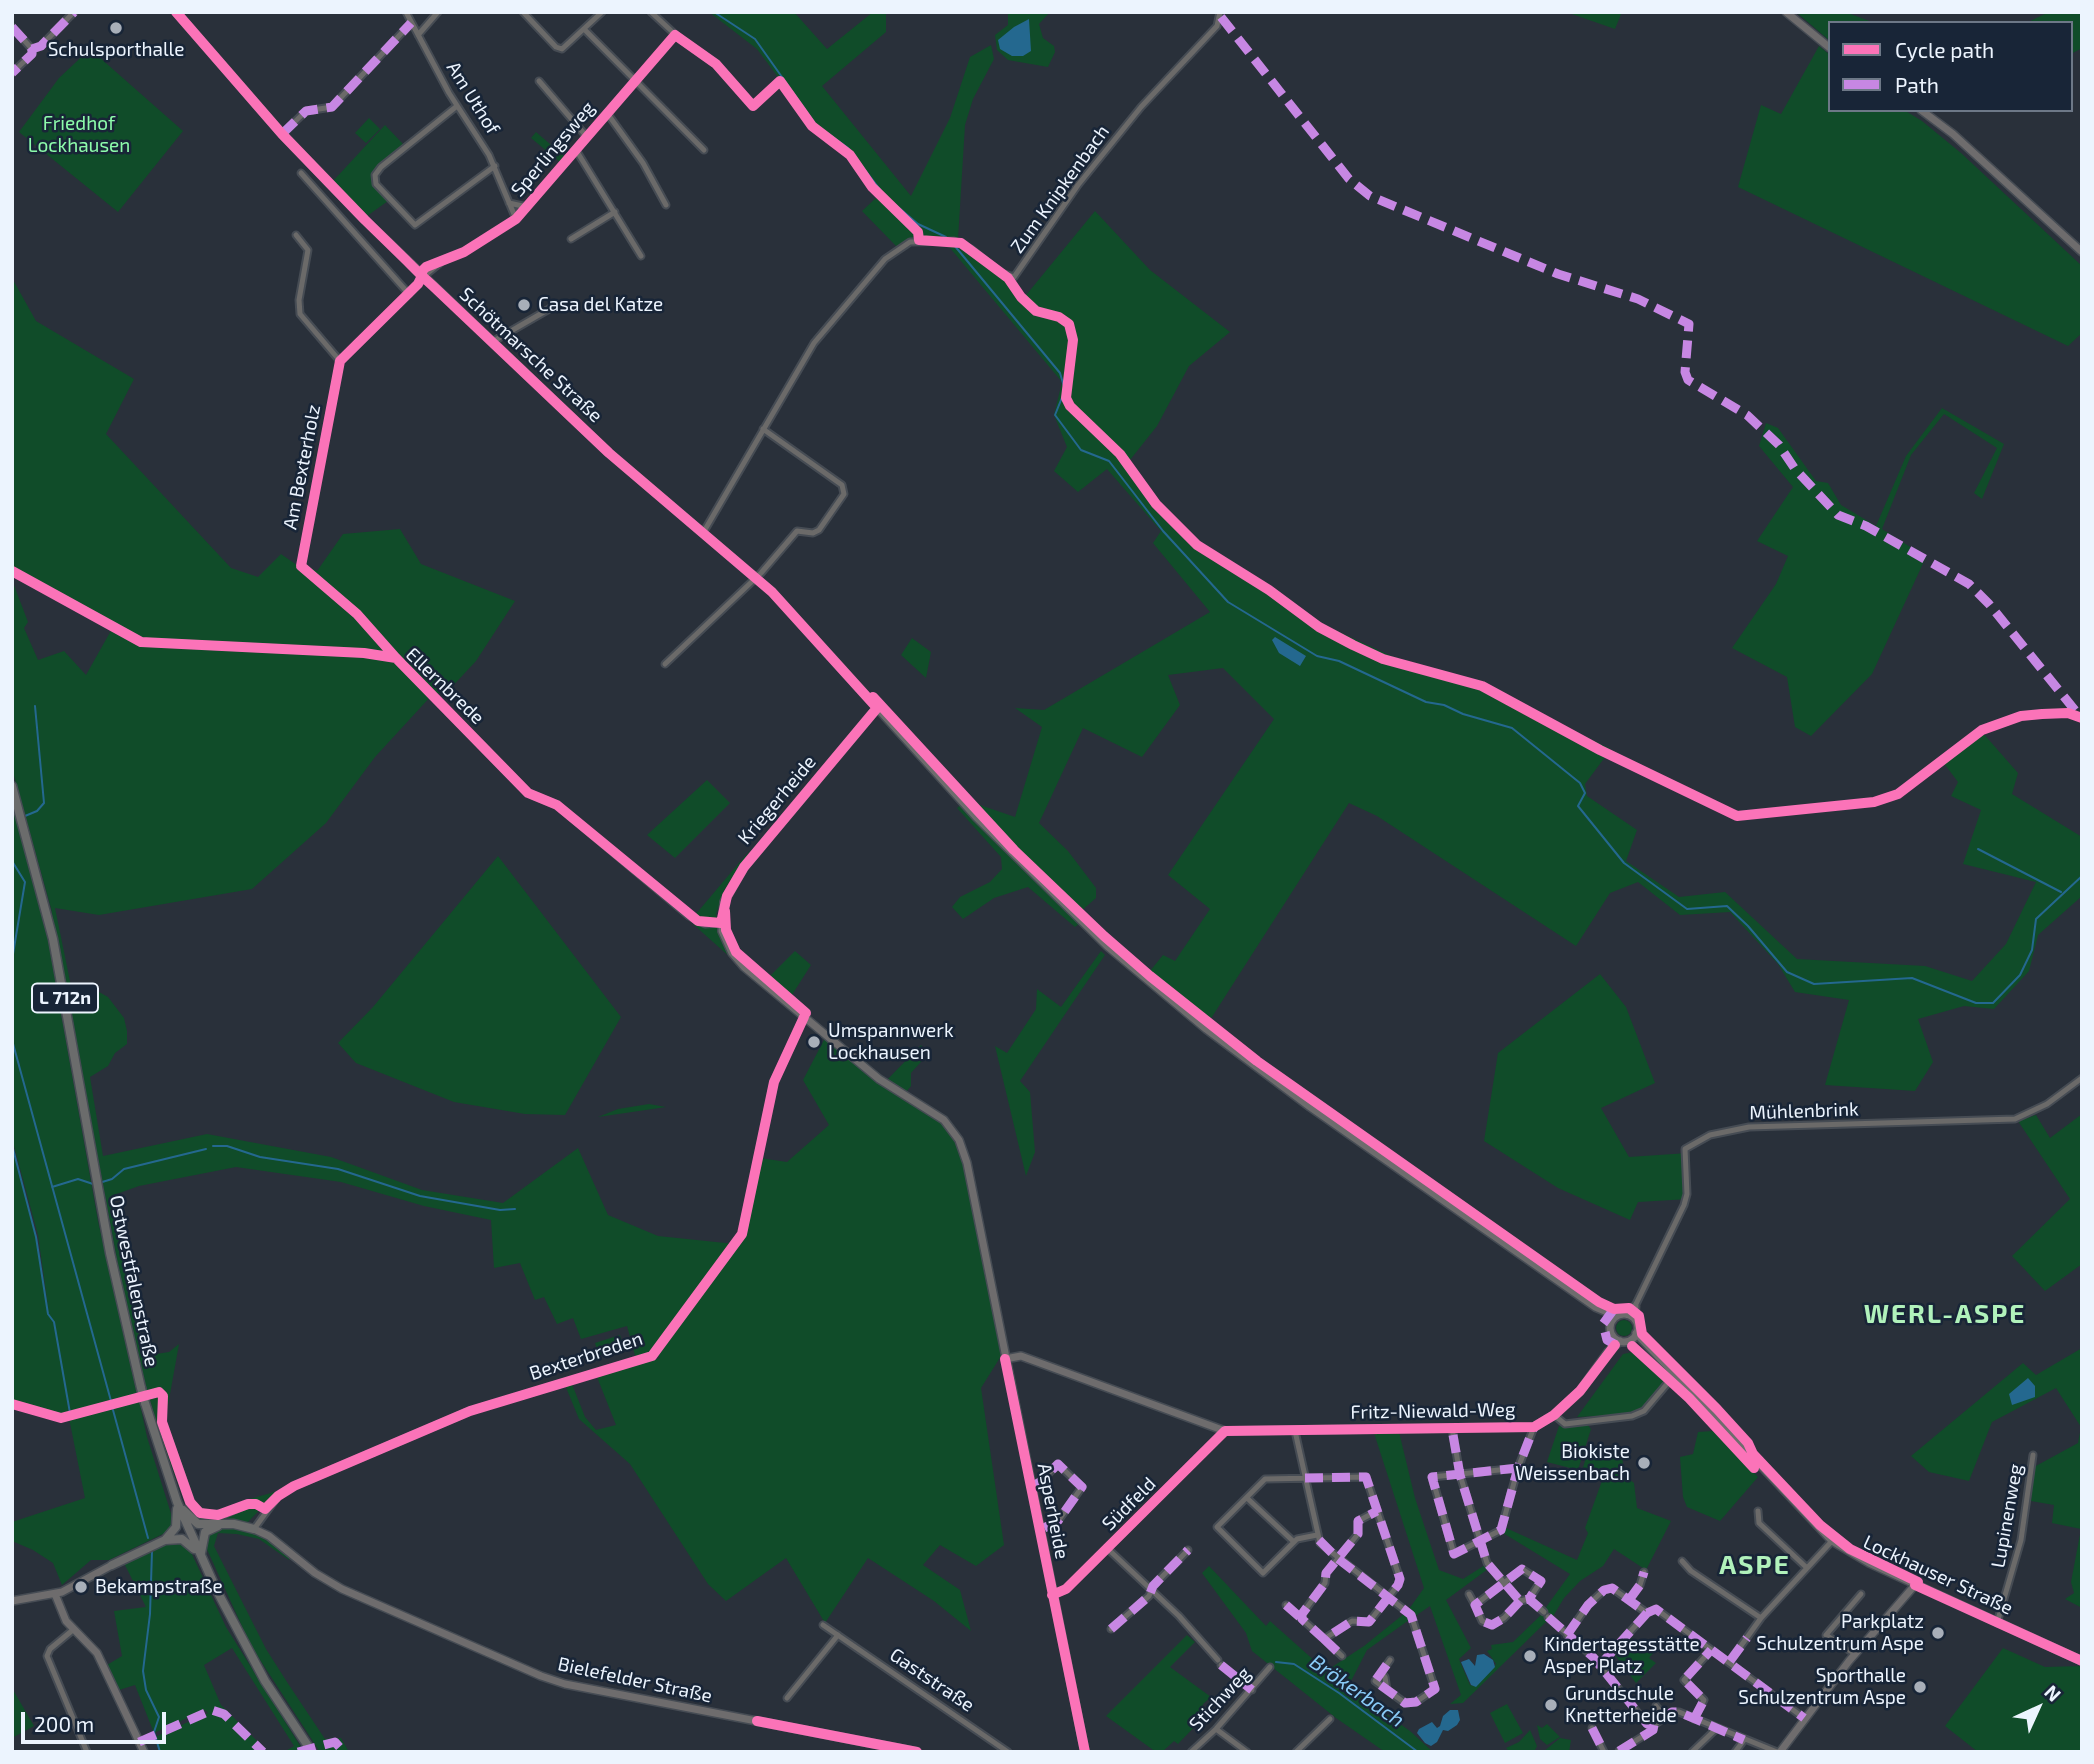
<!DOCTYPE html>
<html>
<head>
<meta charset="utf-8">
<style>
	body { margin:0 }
	#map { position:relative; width:2094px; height:1764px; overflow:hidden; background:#29303a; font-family:"Exo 2",sans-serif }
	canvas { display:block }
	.frame { position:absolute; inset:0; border:14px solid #ecf4fe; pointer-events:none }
	.legend { position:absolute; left:1828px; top:21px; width:245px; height:91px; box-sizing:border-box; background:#182537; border:2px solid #6d7887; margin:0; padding:9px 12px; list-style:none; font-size:21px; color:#ecf4fe }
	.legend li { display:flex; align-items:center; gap:14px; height:35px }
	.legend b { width:35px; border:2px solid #6d7887 }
	.north { position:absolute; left:2003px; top:1673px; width:70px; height:70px; -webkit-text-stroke:5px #182537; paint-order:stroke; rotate:45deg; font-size:19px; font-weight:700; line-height:28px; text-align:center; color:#ecf4fe }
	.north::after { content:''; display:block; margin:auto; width:24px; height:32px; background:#ecf4fe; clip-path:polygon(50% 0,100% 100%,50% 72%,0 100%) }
	.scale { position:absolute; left:21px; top:1712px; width:145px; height:32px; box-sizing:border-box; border:4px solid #ecf4fe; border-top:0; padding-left:9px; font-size:21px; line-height:24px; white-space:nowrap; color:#ecf4fe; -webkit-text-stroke:5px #182537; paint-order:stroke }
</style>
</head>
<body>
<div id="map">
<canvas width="2094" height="1764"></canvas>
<div class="frame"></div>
<ul class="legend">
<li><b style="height:9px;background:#fb73b8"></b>Cycle path</li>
<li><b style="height:9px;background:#c787e3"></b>Path</li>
</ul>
<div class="north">N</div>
<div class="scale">200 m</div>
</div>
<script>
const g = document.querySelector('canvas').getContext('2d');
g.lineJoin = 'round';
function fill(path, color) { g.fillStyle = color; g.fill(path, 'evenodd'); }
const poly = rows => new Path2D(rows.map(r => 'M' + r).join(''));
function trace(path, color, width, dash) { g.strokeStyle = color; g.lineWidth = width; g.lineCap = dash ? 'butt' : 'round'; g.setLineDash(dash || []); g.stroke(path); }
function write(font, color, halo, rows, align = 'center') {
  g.font = font + ' "Exo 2",sans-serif'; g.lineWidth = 5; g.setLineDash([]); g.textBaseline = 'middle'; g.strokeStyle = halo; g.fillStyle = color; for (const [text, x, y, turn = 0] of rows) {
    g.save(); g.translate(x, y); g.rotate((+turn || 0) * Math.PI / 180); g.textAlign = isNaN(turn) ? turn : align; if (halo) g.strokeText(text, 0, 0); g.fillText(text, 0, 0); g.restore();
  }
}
fill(poly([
	[709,12,794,12,827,49,873,12,886,12,886,32,822,86,911,196,950,118,970,57,991,45,994,59,973,99,965,125,958,239,923,237,919,227,880,193,848,148,814,125,757,49],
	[1008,12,1050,12,1039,24,1043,38,1054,46,1055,52,1048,67,1008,60,997,50,995,35,1008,25],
	[1566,12,1622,12,1615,29],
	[1796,12,1845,12,1875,23,1830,23,1830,41],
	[2049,12,2082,12,2082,48,2071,54,2071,23,2026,23],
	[1819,46,1830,55,1830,110,1904,110,1922,121,1961,153,2082,266,2082,333,2068,346,1738,187,1761,105,1781,114],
	[90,49,183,131,118,212,19,132,59,78],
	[369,118,380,129,366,143,355,133],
	[385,125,403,144,375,169,375,187,388,201,367,216,333,181],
	[536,132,565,157,560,162,531,138],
	[877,197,916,234,910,241,896,246,862,211],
	[1095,211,1150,270,1230,332,1189,366,1157,426,1130,460,1159,501,1199,542,1320,623,1400,660,1483,683,1515,703,1611,749,1585,784,1587,796,1637,830,1626,861,1679,897,1725,892,1797,959,1925,966,1972,981,2006,944,2036,882,1963,864,1981,810,1951,796,1958,782,1943,762,1982,732,2018,773,2012,794,2082,837,2082,896,2038,935,2029,971,1994,1009,1964,1006,1918,1019,1933,1062,1915,1091,1825,1085,1849,1000,1795,992,1778,964,1730,912,1680,915,1638,882,1610,893,1576,946,1377,816,1349,803,1210,1020,1150,971,1163,955,1175,961,1210,909,1168,875,1274,719,1223,668,1168,675,1180,705,1142,757,1083,728,1039,823,1068,851,1096,888,1096,898,1080,912,959,787,980,805,1015,817,1042,727,1015,708,1044,710,1210,612,1153,543,1161,531,1107,469,1078,492,1054,471,1067,447,1054,415,1062,382,945,242,961,245,1007,279,1022,300],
	[12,278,36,321,134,379,106,434,231,568,258,577,281,554,301,568,303,564,317,571,343,534,400,529,421,564,515,601,476,661,449,690,432,695,375,757,326,823,252,889,99,915,55,908,72,991,99,992,108,997,124,1018,127,1031,127,1044,115,1053,108,1066,90,1077,103,1156,207,1134,331,1157,422,1190,503,1203,578,1148,608,1215,658,1236,735,1244,651,1354,636,1359,627,1326,581,1339,573,1318,557,1324,544,1297,535,1300,520,1263,494,1268,491,1220,424,1206,341,1182,236,1167,139,1186,111,1196,143,1356,169,1352,179,1344,165,1422,161,1424,185,1494,194,1513,206,1517,246,1500,278,1491,248,1522,196,1520,188,1511,162,1440,146,1387,121,1281,51,908,12,769,12,580,28,622,24,628,38,660,64,651,86,675,113,627,12,568],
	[1942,408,2004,444,1982,499,1974,493,1997,448,1944,414,1911,455,1882,529,1926,557,1872,674,1811,736,1795,727,1787,677,1732,648,1776,584,1788,556,1757,541,1793,487,1759,446,1766,423,1778,428,1816,481,1828,483,1841,505,1876,526,1906,456],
	[912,638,931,652,926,678,901,655],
	[707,780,730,803,675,858,647,835],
	[12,804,48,940,98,1221,137,1395,71,1413,65,1385,69,1414,64,1416,12,1403,12,1149,37,1242,49,1313,38,1235,12,1139],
	[961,805,1079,924,1075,927,1028,887,994,898,963,919,952,907,960,897,990,882,1002,869,1001,857,957,808],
	[750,850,724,890,716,914,719,931,731,958,694,925,695,915],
	[498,856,621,1017,565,1115,525,1114,454,1102,356,1063,338,1043,373,1007],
	[795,951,811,965,790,998,767,979],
	[1101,951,1105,955,1020,1081,1030,1092,1035,1152,1026,1176,995,1046,1007,1053,1036,1009,1037,989,1061,1007],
	[1600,974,1626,1007,1655,1083,1601,1108,1629,1157,1688,1153,1689,1199,1638,1202,1630,1220,1558,1188,1484,1141,1498,1053],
	[825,1038,882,1085,921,1045,928,1054,911,1073,911,1086,902,1097,947,1127,958,1142,963,1156,1001,1356,981,1388,1004,1545,976,1566,940,1545,923,1565,960,1590,971,1631,934,1601,868,1558,825,1623,786,1558,726,1601,708,1584,630,1464,579,1419,565,1385,572,1384,585,1417,596,1430,616,1425,597,1377,660,1358,657,1354,744,1235,760,1158,787,1162,829,1125,803,1080],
	[649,1104,666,1107,598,1117,618,1109],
	[2082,1114,2082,1264,2045,1291,2012,1256,2070,1199,2018,1121,2036,1115,2050,1138],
	'1616 1328a8 8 0 1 1 16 0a8 8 0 1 1-16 0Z',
	[620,1335,624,1347,599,1356,595,1343],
	[2082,1348,2082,1608,2065,1599,2074,1593,2071,1582,2081,1529,2052,1523,2054,1505,2031,1501,2034,1467,2078,1443,2081,1427,2056,1388,1992,1422,1969,1481,1929,1472,1911,1456,2023,1363,2036,1375],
	[1633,1352,1665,1382,1643,1409,1634,1414,1577,1417,1623,1354],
	[139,1400,147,1437,174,1523,169,1531,109,1560,91,1560,62,1585,53,1563,33,1550,12,1541,12,1522,85,1498,69,1418],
	[1587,1424,1591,1429,1578,1470,1547,1462,1559,1426],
	[1713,1431,1758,1477,1720,1521,1687,1507,1683,1497,1680,1457,1693,1454,1698,1432],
	[1399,1432,1415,1498,1439,1570,1463,1579,1485,1565,1488,1569,1446,1600,1471,1648,1459,1659,1470,1685,1475,1686,1496,1664,1487,1651,1492,1649,1491,1645,1513,1642,1542,1614,1548,1620,1463,1703,1450,1704,1461,1695,1430,1606,1414,1617,1409,1609,1424,1588,1374,1433],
	[1587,1454,1622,1455,1624,1475,1634,1483,1637,1508,1671,1521,1646,1570,1614,1549,1603,1566,1580,1581,1564,1598,1552,1618,1544,1610,1570,1574,1503,1533,1506,1528,1577,1560,1588,1533,1585,1528,1603,1478,1582,1471],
	[218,1528,243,1528,275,1544,289,1556,289,1560,259,1539,237,1534,218,1533,214,1546,266,1649,287,1682,325,1739,341,1738,349,1752,320,1752,251,1646,205,1545,207,1537],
	[173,1542,182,1542,190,1550,226,1627,304,1752,284,1752,294,1746,232,1648,204,1665,221,1705,268,1752,159,1752,155,1737,208,1713,205,1710,154,1733,135,1685,119,1690,107,1665,122,1656,114,1611,146,1607,124,1563],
	[1209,1566,1266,1626,1270,1621,1326,1671,1364,1646,1405,1613,1409,1620,1367,1650,1348,1687,1410,1731,1433,1752,1385,1752,1336,1718,1252,1651,1246,1633,1202,1573],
	[1187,1635,1195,1642,1170,1667,1211,1697,1203,1704,1202,1719,1178,1744,1174,1741,1162,1752,1156,1752,1106,1716],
	[1631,1638,1649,1652,1659,1641,1662,1643,1649,1658,1656,1663,1636,1683,1615,1655],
	[2003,1648,2045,1667,2082,1666,2082,1752,1978,1752,1945,1726],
	[12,1688,34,1726,12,1738],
	[1507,1704,1523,1733,1505,1743,1490,1713],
	[1547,1724,1560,1737,1547,1745,1540,1739,1537,1725,1542,1728],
	[1530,1730,1537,1746,1534,1752,1510,1752,1506,1748,1519,1742],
	[1560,1738,1571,1740,1569,1752,1543,1752]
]), '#104c29');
fill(poly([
	[1029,19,1031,51,1023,56,1012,56,1000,49,998,40,1014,27],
	[1275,637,1306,656,1300,666,1279,653,1272,640],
	[2028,1378,2035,1386,2035,1397,2012,1405,2009,1394],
	[1484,1654,1493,1660,1495,1667,1476,1687,1471,1685,1461,1662,1469,1659,1475,1666,1477,1655],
	[1450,1710,1458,1710,1460,1720,1457,1725,1448,1731,1443,1730,1437,1742,1431,1746,1425,1743,1417,1733,1419,1729,1432,1722,1437,1728,1440,1726,1443,1716]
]), '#24688f');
trace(poly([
	[714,12,755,39,816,125,848,148,885,196,918,224,946,237],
	[954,245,1060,373,1065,390,1055,415,1081,450,1109,461,1163,531,1228,602,1317,656,1339,661,1426,702,1444,705,1463,714,1512,728,1580,783,1585,793,1578,806,1624,863,1687,909,1727,906,1748,926,1787,972,1814,984,1912,978,1976,1003,1993,1003,2020,975,2032,950,2036,919,2082,876],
	[25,816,37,811,44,803,35,706],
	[1978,849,2061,892],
	[12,861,25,882,12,960],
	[12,1040,111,1401],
	[12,1145,36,1237,48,1314,54,1322,70,1413],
	[213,1146,227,1146,260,1157,338,1169,420,1196,500,1210,515,1209],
	[99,1183,112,1179,124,1169,206,1149],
	[52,1187,78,1179,93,1184],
	[113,1410,148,1538],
	[71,1418,113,1408],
	[152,1551,150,1614,143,1671,146,1690,159,1717,154,1732,160,1752],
	[1276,1662,1294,1664,1339,1693,1418,1752]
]), '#24688f', 2);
const street = poly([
	[406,12,449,93,489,155,516,219],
	[523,12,556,47,562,49,602,12],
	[651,12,679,38,716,64,753,106],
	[12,27,32,49,32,54,12,73],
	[585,30,704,150],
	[418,35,438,12],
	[675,35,516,219,464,252,426,267,418,284,340,361,301,566,357,614,396,658,528,793,557,805,689,916,705,924,721,923],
	[32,49,41,46,74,12],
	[539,81,587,137],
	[457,106,381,167,375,175,376,184,415,225,495,166],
	[607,113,643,163,666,205],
	[282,134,306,111,332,107,411,23],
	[576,150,641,256],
	[301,173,409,294],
	[509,203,527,207],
	[296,235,308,250,299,300,300,314,340,361],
	[571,239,615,212],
	[424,276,440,263],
	[492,342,556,305],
	[703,533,814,343,885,259,910,242,954,241,971,249,1001,273,1014,277,1078,185,1141,107,1217,26,1220,12],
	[12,571,141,642,364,653,396,658],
	[665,664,761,573,797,531,813,533,819,530,844,494,842,485,763,429],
	[1918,778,1982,730,2021,716,2042,714,2068,713,2082,718],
	[1628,1315,1636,1304,1684,1205,1687,1194,1685,1149,1710,1135,1749,1127,2015,1119,2047,1104,2082,1078],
	[1635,1320,1636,1306],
	[12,1404,61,1418,159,1392,163,1396,162,1422,193,1508,207,1515,225,1514,248,1504,256,1504,265,1509],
	[1554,1415,1565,1424,1632,1416,1644,1411,1666,1385],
	[1452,1428,1460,1475,1487,1563,1520,1601,1529,1599,1544,1612],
	[1295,1431,1320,1543,1411,1615,1435,1689,1416,1702,1405,1703,1375,1681,1390,1660],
	[1518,1468,1432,1477,1454,1554,1501,1530,1518,1468,1534,1427],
	[1031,1487,1040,1482,1058,1464,1082,1487,1058,1521,1040,1530],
	[1247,1498,1294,1542],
	[1758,1511,1759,1523,1807,1568],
	[254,1529,278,1496,294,1486,470,1411,652,1356,742,1234,774,1082,804,1017],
	[1317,1535,1297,1539,1263,1573,1217,1527,1265,1479,1366,1477,1400,1579,1398,1585,1369,1622,1352,1621,1324,1639,1302,1619,1302,1614,1325,1583,1326,1573,1358,1534,1358,1521,1377,1511],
	[1108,1549,1179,1616,1218,1660],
	[1682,1561,1691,1571,1761,1618],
	[1469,1594,1475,1605],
	[1052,1595,1066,1589,1225,1431],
	[1629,1600,1640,1585,1644,1572],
	[1520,1601,1504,1618,1492,1625,1482,1621,1475,1605,1522,1569,1541,1581,1529,1599],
	[1286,1605,1302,1619],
	[1548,1617,1593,1657,1647,1724,1654,1725,1672,1712,1679,1712,1777,1752],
	[1997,1623,2021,1540,2033,1455],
	[823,1625,1008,1752],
	[74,1629,50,1649,47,1656,87,1752],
	[1111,1629,1149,1596,1153,1586,1188,1550],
	[1567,1635,1588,1605,1604,1590,1612,1588,1647,1613,1656,1609,1804,1718],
	[1324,1639,1342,1656],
	[1855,1654,1826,1635,1861,1594],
	[1730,1661,1761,1618,1832,1541],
	[1221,1665,1252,1690],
	[1600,1665,1647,1613],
	[1381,1673,1385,1677,1387,1690],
	[787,1698,838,1635],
	[1656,1706,1665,1717],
	[1694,1719,1704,1700,1684,1680,1711,1650],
	[1592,1728,1604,1752],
	[1216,1729,1247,1752],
	[1619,1751,1653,1730,1654,1725],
	[1191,1752,1216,1729,1270,1667],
	[1296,1752,1330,1719],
	[1692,1752,1716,1729],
	[1735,1752,1744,1740]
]);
const secondary = poly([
	[176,12,282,134,365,220,609,453,772,592,976,817,1107,946,1206,1029,1310,1107,1595,1307,1617,1316],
	[1786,12,1830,48],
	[1921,110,1953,134,2082,252],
	[877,708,744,867,724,902,722,931,732,953,744,967,879,1079,944,1120,959,1140,967,1163,1085,1752],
	'1610 1328a14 14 0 1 1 28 0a14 14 0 1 1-28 0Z',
	[1636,1333,1832,1541,1869,1563,2082,1661],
	[1005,1359,1021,1356,1225,1431,1534,1427,1554,1415,1580,1391,1608,1352,1620,1341],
	[254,1529,269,1536,315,1573,342,1589,541,1676,565,1684,917,1752],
	[55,1594,66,1621,97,1653,144,1752],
	[12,1601,62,1592,112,1565],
	[1780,1752,1849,1661,1915,1585]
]);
const primary = poly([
	[12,786,53,939,110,1253,141,1388],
	[145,1403,177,1502,217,1591,265,1681,312,1752],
	[183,1510,198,1524,234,1524,254,1529],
	[165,1540,176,1527,177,1509],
	[201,1553,205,1532,218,1526],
	[112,1565,165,1540,182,1539,194,1549]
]);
trace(street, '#464c54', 9);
trace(secondary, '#464c54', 10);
trace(primary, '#464c54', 11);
trace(street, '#6b6a69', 5);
trace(secondary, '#6e6c6d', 7);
trace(primary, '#6b6c6c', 8);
const primaryBridge = poly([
	[141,1388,145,1403]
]);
trace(primaryBridge, '#464c54', 11, []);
trace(primaryBridge, '#6b6c6c', 8);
trace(poly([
	[1221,17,1349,179,1370,196,1558,274,1638,299,1689,324,1685,372,1688,380,1747,415,1779,445,1795,469,1838,515,1866,526,1969,584,1989,604,2078,714],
	[12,27,32,49,32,54,12,73],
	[32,49,41,46,74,12],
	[282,134,306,111,332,107,411,23],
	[1614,1309,1603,1324,1607,1340,1620,1347],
	[1453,1435,1460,1475,1487,1563,1520,1601,1529,1599,1544,1612],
	[1518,1468,1432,1477,1454,1554,1501,1530,1518,1468,1534,1427],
	[1305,1478,1366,1477,1400,1579,1398,1585,1369,1622,1352,1621,1324,1639,1302,1619,1302,1614,1325,1583,1326,1573,1358,1534,1358,1521,1377,1511],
	[1031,1487,1040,1482,1058,1464,1082,1487,1058,1521,1040,1530],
	[1319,1540,1337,1558,1411,1615,1435,1689,1416,1702,1405,1703,1375,1681,1390,1660],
	[1629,1600,1640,1585,1644,1572],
	[1520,1601,1504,1618,1492,1625,1482,1621,1475,1605,1522,1569,1541,1581,1529,1599],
	[1286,1605,1302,1619],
	[1548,1617,1593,1657,1647,1724,1654,1725,1672,1712,1679,1712,1744,1740],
	[1111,1629,1149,1596,1153,1586,1188,1550],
	[1567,1635,1588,1605,1604,1590,1612,1588,1647,1613,1656,1609,1804,1718],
	[1324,1639,1342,1656],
	[1730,1661,1747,1638],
	[1221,1665,1252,1690],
	[1600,1665,1647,1613],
	[1694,1719,1704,1700,1684,1680,1711,1650],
	[1592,1728,1604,1752],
	[139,1742,212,1710,224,1714,263,1752],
	[1619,1751,1653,1730,1654,1725],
	[298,1752,335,1742,344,1752]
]), '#c787e3', 9, [18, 9]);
trace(poly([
	[176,12,282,134,365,220,406,260,422,276,433,286,609,453,772,592,877,708,744,867,727,896,721,923,698,921,557,805,528,793,396,658,357,614,301,566,340,361,418,284,422,276,422,271,426,267,464,252,516,219,675,35,716,64,753,106,780,81,812,126,850,155,872,187,918,232,919,240,961,243,1008,278,1021,297,1036,311,1059,317,1069,324,1073,340,1066,398,1070,406,1120,454,1156,504,1197,545,1269,590,1319,627,1353,645,1383,659,1482,686,1600,750,1737,816,1874,802,1898,794,1982,730,2021,716,2042,714,2068,713,2082,718],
	[12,571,141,642,364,653,396,658],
	[873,697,1014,850,1104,936,1150,976,1257,1061,1599,1302,1614,1309,1629,1308,1639,1316,1642,1334,1717,1409,1748,1443,1753,1454,1820,1525,1850,1549,1918,1582],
	[725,911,726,930,736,952,806,1013],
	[1632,1346,1689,1398,1754,1468],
	[1005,1359,1085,1752],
	[12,1404,61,1418,159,1392,163,1396,162,1422,190,1502,200,1513,218,1515,248,1504,256,1504,265,1509,278,1496,294,1486,470,1411,652,1356,742,1234,774,1082,804,1017],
	[1915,1585,2082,1661],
	[1052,1595,1066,1589,1225,1431,1534,1427,1554,1415,1580,1391,1615,1345],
	[757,1721,917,1752]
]), '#fb73b8', 10);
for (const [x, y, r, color] of [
	[116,28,7,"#a8afb9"],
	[524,305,7,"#a8afb9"],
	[814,1042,7,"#a8afb9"],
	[1644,1463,7,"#a8afb9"],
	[81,1587,7,"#a8afb9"],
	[1938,1633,7,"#a8afb9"],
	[1530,1656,7,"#a8afb9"],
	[1920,1687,7,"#a8afb9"],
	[1551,1705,7,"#a8afb9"]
]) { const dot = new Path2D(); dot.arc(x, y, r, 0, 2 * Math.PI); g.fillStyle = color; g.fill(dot); trace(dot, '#182537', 2.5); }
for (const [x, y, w] of [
	[65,998,66]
]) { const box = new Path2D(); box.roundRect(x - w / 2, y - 14.5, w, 29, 5); g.fillStyle = '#182537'; g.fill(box); trace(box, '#ecf4fe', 2); }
write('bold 18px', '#ecf4fe', null, [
	["L 712n",65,998]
]);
write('19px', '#ecf4fe', '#182537', [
	["Schulsporthalle",116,50,"center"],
	["Casa del Katze",538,305],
	["Umspannwerk",828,1031],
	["Lockhausen",828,1053],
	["Biokiste",1630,1452,"right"],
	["Weissenbach",1630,1474,"right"],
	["Bekampstraße",95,1587],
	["Parkplatz",1924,1622,"right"],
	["Schulzentrum Aspe",1924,1644,"right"],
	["Kindertagesstätte",1544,1645],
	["Asper Platz",1544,1667],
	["Sporthalle",1906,1676,"right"],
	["Schulzentrum Aspe",1906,1698,"right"],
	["Grundschule",1565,1694],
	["Knetterheide",1565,1716]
], 'left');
write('19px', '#ecf4fe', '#182537', [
	["Am Uthof",473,98,58],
	["Sperlingsweg",553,149,-50],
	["Zum Knipkenbach",1060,189,-54],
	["Schötmarsche Straße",531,355,43],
	["Am Bexterholz",302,467,-79],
	["Ellernbrede",445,686,44],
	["Kriegerheide",777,800,-50],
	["Mühlenbrink",1804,1111,-2],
	["Ostwestfalenstraße",134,1281,78],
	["Bexterbreden",586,1356,-18],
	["Fritz-Niewald-Weg",1433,1411,-1],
	["Südfeld",1129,1504,-45],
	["Asperheide",1053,1511,79],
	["Lupinenweg",2007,1516,-80],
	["Lockhauser Straße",1938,1575,25],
	["Bielefelder Straße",635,1680,12],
	["Gaststraße",932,1680,34],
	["Stichweg",1220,1699,-47]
]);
write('19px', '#8dfcab', '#182537', [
	["Friedhof",79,124],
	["Lockhausen",79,146]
]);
write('italic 21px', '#89caf7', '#182537', [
	["Brökerbach",1357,1691,35]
]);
g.letterSpacing = '2px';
write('bold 26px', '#b1f2bb', '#182537', [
	["WERL-ASPE",1945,1314],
	["ASPE",1755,1565]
]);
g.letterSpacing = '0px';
</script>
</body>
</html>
